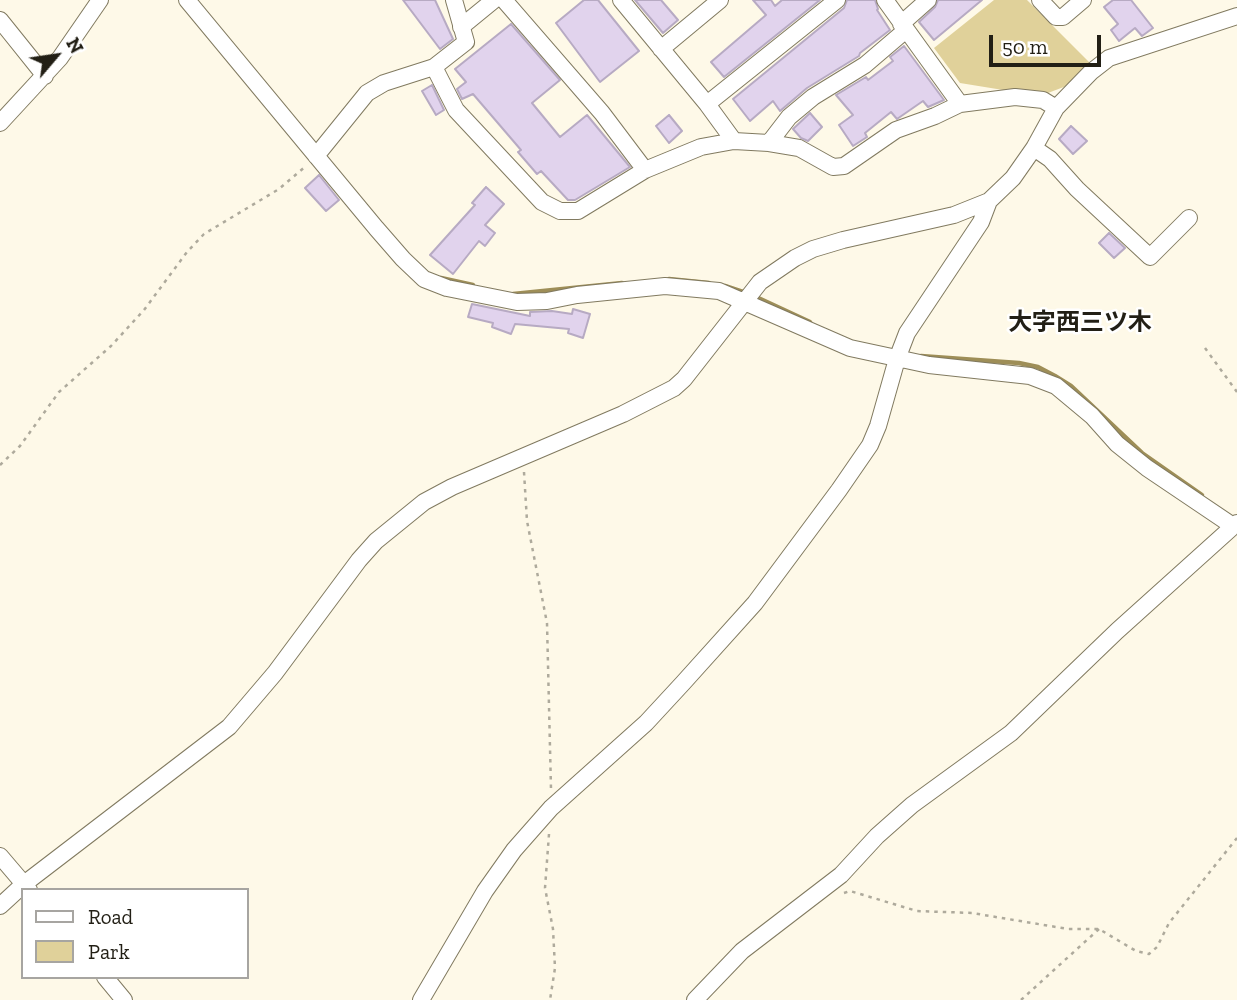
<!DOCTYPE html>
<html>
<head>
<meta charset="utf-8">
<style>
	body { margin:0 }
	#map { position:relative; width:1237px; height:1000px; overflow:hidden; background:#fef9e8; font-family:"Zilla Slab",serif }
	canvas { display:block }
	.legend { position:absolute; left:21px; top:888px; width:228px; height:91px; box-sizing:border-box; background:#fff; border:2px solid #a7a5a1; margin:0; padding:9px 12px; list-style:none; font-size:21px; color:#221f15 }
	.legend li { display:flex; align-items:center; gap:14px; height:35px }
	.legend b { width:35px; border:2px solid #a7a5a1 }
	.north { position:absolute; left:21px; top:21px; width:70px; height:70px; -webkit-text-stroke:5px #fff; paint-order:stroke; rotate:61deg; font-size:19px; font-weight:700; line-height:28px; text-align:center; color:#221f15 }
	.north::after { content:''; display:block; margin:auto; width:24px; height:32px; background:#221f15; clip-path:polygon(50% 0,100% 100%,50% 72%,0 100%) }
	.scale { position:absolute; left:989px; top:35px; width:112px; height:32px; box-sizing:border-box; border:4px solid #221f15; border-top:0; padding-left:9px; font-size:21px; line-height:24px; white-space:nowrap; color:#221f15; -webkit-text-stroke:5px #fff; paint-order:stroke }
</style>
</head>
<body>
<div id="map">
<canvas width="1237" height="1000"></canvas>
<ul class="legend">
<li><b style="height:9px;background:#fff"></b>Road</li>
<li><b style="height:19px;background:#e0d19a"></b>Park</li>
</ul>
<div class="north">N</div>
<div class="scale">50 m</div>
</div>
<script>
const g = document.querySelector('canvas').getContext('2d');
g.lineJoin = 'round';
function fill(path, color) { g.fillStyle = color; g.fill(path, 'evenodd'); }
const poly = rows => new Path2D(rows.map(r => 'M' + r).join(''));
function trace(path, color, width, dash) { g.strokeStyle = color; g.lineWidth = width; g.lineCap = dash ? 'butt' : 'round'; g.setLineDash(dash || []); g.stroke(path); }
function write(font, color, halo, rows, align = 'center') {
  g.font = font + ' "Zilla Slab","Noto Sans JP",serif'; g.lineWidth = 5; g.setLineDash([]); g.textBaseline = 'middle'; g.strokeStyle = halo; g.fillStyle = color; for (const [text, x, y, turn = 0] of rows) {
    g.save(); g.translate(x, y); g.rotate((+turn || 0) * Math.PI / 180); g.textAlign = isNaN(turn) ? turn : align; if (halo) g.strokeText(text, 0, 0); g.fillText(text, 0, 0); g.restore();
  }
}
fill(poly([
	[994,0,1027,0,1090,63,1077,82,1040,96,960,83,934,48]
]), '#e0d19a');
trace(poly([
	[441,278,473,285],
	[669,279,709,283],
	[725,286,746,293],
	[513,294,622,283],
	[754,296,810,322],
	[921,356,1019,363,1038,367,1055,376,1071,386,1142,453,1202,495]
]), '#9e8e57', 4.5);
const building = poly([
	[403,0,435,0,453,39,440,49,403,0],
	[584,0,598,0,639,51,600,82,556,23,584,0],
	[635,0,661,0,678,20,663,33,635,0],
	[753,0,771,0,775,6,782,0,820,0,724,77,711,62,766,15,753,0],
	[847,0,875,0,878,9,877,10,890,30,860,53,859,56,807,88,780,111,773,101,750,121,733,99,844,8,847,0],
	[938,0,982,0,934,40,919,22,935,7,938,0],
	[1113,0,1131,0,1153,28,1142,36,1135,28,1119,41,1111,30,1118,24,1104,7,1113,0],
	[511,24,560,80,532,103,560,137,587,115,630,167,575,200,568,200,541,171,537,174,518,152,521,150,473,94,462,99,457,89,466,82,455,69,511,24],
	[904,46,944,100,928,107,923,101,897,119,891,112,865,133,867,137,853,146,839,125,853,115,836,95,866,77,868,80,893,61,890,57,904,46],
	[432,85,444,110,436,115,422,91,432,85],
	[810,113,822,127,808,141,801,138,793,129,810,113],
	[669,115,682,131,669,143,656,126,669,115],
	[1071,126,1087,141,1073,154,1059,139,1071,126],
	[319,175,339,200,326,211,305,188,319,175],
	[486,187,504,204,485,225,495,233,485,246,479,241,453,274,430,255,475,205,472,203,486,187],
	[1109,233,1125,248,1114,258,1099,243,1109,233],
	[472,304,530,316,530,312,552,311,572,314,573,309,590,314,583,338,568,333,569,329,515,324,511,334,492,327,493,323,468,317,472,304]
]);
fill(building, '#e1d3ed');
trace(building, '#b7aac3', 2);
const minor = poly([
	[187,0,376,228,403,259,424,279,447,288,517,302,547,301,577,295,665,286,719,291,850,348,929,365,1030,376,1056,386,1092,416,1117,444,1147,468,1233,526],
	[504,0,602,113,645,170],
	[621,0,707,104,734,141],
	[885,0,960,104],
	[1040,0,1056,17,1063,17,1083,0],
	[0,20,45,76],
	[901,24,928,0],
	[461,27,494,0],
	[661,49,720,0],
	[434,67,456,110,542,202,560,211,578,211,645,170,701,147,734,141,769,143,799,148,833,167,844,166,896,130,935,116,960,104,1015,97,1043,100,1056,108],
	[707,104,837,0],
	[0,123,60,58,100,0],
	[769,143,789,117,813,97,865,65,906,30],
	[1034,148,1050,159,1077,189,1150,257,1189,218],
	[316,156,367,93,384,83,434,67,466,42,454,0],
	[0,856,29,890],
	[0,906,24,884,229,727,275,673,359,560,376,541,424,502,452,487,623,414,674,388,684,379,760,282,795,258,813,249,843,240,954,215,989,201,1013,178,1034,148,1056,108,1091,72,1109,58,1237,16],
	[105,977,124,1000],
	[421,1000,485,891,514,850,551,808,646,723,683,683,755,603,839,490,870,445,878,426,897,359,907,333,981,222,989,201],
	[695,1000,742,951,841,875,877,836,912,805,1011,733,1117,631,1237,523]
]);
trace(minor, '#817a60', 18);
trace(poly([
	[1205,348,1237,392],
	[0,465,20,446,59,392,111,346,144,310,187,252,204,234,279,189,306,166],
	[524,472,527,521,547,623,551,789],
	[549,834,545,888,553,929,555,968,550,1000],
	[844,893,850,891,917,911,972,913,1068,929,1099,929,1136,951,1149,954,1157,947,1169,923,1237,838],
	[1021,1000,1099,929]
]), '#aeaa9c', 2.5, [3.5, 5]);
trace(minor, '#fff', 16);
write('bold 24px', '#221f15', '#fff', [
	["大字西三ツ木",1080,323]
]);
</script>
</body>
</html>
